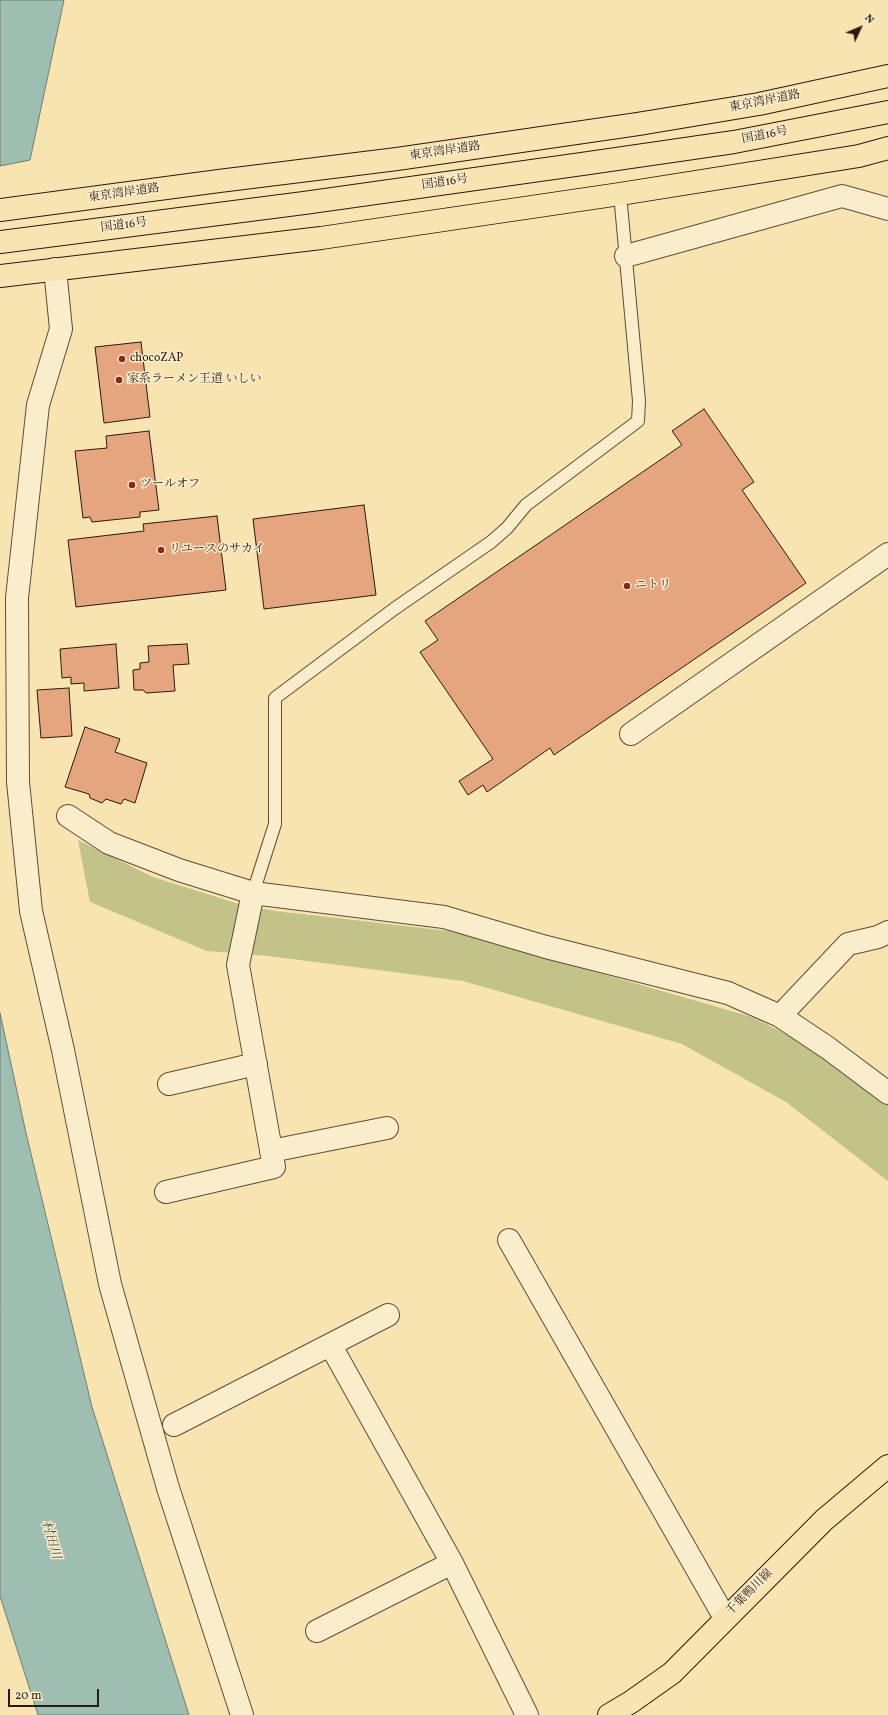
<!DOCTYPE html>
<html>
<head>
<meta charset="utf-8">
<style>
	body { margin:0 }
	#map { position:relative; width:888px; height:1715px; overflow:hidden; background:#f8e4b1; font-family:Vollkorn,serif }
	canvas { display:block }
	.north { position:absolute; left:840px; top:8px; width:40px; height:40px; -webkit-text-stroke:3px #faedcc; paint-order:stroke; rotate:46deg; font-size:11px; font-weight:700; line-height:16px; text-align:center; color:#2c190d }
	.north::after { content:''; display:block; margin:auto; width:14px; height:18px; background:#2c190d; clip-path:polygon(50% 0,100% 100%,50% 72%,0 100%) }
	.scale { position:absolute; left:8px; top:1689px; width:91px; height:18px; box-sizing:border-box; border:2px solid #2c190d; border-top:0; padding-left:5px; font-size:12px; line-height:14px; white-space:nowrap; color:#2c190d; -webkit-text-stroke:3px #faedcc; paint-order:stroke }
</style>
</head>
<body>
<div id="map">
<canvas width="888" height="1715"></canvas>
<div class="north">N</div>
<div class="scale">20 m</div>
</div>
<script>
const g = document.querySelector('canvas').getContext('2d');
g.lineJoin = 'round';
function fill(path, color) { g.fillStyle = color; g.fill(path, 'evenodd'); }
const poly = rows => new Path2D(rows.map(r => 'M' + r).join(''));
function trace(path, color, width, dash) { g.strokeStyle = color; g.lineWidth = width; g.lineCap = dash ? 'butt' : 'round'; g.setLineDash(dash || []); g.stroke(path); }
function write(font, color, halo, rows, align = 'center') {
  g.font = font + ' Vollkorn,"Noto Serif JP",serif'; g.lineWidth = 3; g.setLineDash([]); g.textBaseline = 'middle'; g.strokeStyle = halo; g.fillStyle = color; for (const [text, x, y, turn = 0] of rows) {
    g.save(); g.translate(x, y); g.rotate((+turn || 0) * Math.PI / 180); g.textAlign = isNaN(turn) ? turn : align; if (halo) g.strokeText(text, 0, 0); g.fillText(text, 0, 0); g.restore();
  }
}
fill(poly([
	[78,840,153,877,242,905,276,911,457,932,752,1017,806,1044,888,1103,888,1181,786,1102,682,1044,463,981,268,956,207,951,90,902]
]), '#c1c389');
const water = poly([
	[0,0,64,0,30,160,0,166,0,0],
	[0,1013,26,1133,92,1407,189,1715,38,1715,0,1596,0,1013]
]);
fill(water, '#9fbeb2');
trace(water, '#717c70', 1);
const building = poly([
	[141,342,150,417,104,423,95,347,141,342],
	[704,409,754,482,742,490,806,583,554,755,550,748,487,792,483,785,468,795,459,781,493,759,420,652,438,640,425,621,682,445,672,431,704,409],
	[149,431,159,510,140,512,140,517,92,522,90,517,83,518,75,451,107,448,106,436,149,431],
	[364,505,376,595,264,609,253,519,364,505],
	[217,516,226,590,76,607,68,540,144,531,143,524,217,516],
	[116,644,119,688,84,691,84,683,71,684,71,677,62,678,60,649,116,644],
	[187,644,189,664,173,665,175,691,146,693,143,690,134,690,133,670,140,669,140,663,149,662,148,646,187,644],
	[69,688,72,736,41,738,37,690,69,688],
	[85,727,120,739,115,752,147,763,135,803,124,799,121,804,106,799,102,803,90,798,89,794,65,787,85,727]
]);
fill(building, '#e5a57f');
trace(building, '#2c190d', 1);
const service = poly([
	[253,893,275,824,275,698,394,609,491,542,507,528,526,505,638,421,639,401,620,194]
]);
const minor = poly([
	[626,256,842,196,888,209],
	[55,269,61,329,38,405,17,598,18,782,31,911,63,1050,110,1284,168,1488,242,1715],
	[631,734,888,554],
	[68,816,109,843,179,870,253,893,444,917,546,947,728,993,780,1016,828,1048,888,1093],
	[780,1016,848,944,878,937,888,932],
	[169,1084,256,1064],
	[271,1151,387,1128],
	[166,1192,274,1167,238,965,253,893],
	[509,1240,725,1618],
	[331,1346,452,1563,527,1715],
	[174,1425,388,1315],
	[317,1631,452,1563]
]);
const primary = poly([
	[609,1715,631,1702,672,1673,824,1520,888,1466]
]);
const trunk = poly([
	[0,210,219,181,397,159,638,124,759,104,888,76],
	[0,242,304,203,582,164,734,142,888,112],
	[0,276,321,238,620,194,859,156,888,148]
]);
trace(service, '#5f4c36', 14);
trace(minor, '#5f4c36', 24);
trace(primary, '#2c190d', 24);
trace(trunk, '#2c190d', 24);
trace(service, '#faedcc', 12);
trace(minor, '#faedcc', 22);
trace(primary, '#f8e4b1', 22);
trace(trunk, '#f8e4b1', 22);
for (const [x, y, r, color] of [
	[122,359,4,"#8f2418"],
	[119,380,4,"#8f2418"],
	[132,485,4,"#8f2418"],
	[161,550,4,"#8f2418"],
	[627,586,4,"#8f2418"]
]) { const dot = new Path2D(); dot.arc(x, y, r, 0, 2 * Math.PI); g.fillStyle = color; g.fill(dot); trace(dot, '#faedcc', 1.5); }
write('12px', '#2c190d', '#faedcc', [
	["東京湾岸道路",765,102,-11],
	["国道16号",765,136,-11],
	["東京湾岸道路",445,152,-8],
	["国道16号",445,183,-8],
	["東京湾岸道路",124,194,-8],
	["国道16号",124,226,-7],
	["千葉鴨川線",750,1593,-45]
]);
write('12px', '#2c190d', '#faedcc', [
	["chocoZAP",130,359],
	["家系ラーメン王道 いしい",127,380],
	["ツールオフ",140,485],
	["リユースのサカイ",169,550],
	["ニトリ",635,586]
], 'left');
write('italic 13px', '#545347', '#faedcc', [
	["村田川",50,1540,74]
]);
</script>
</body>
</html>
